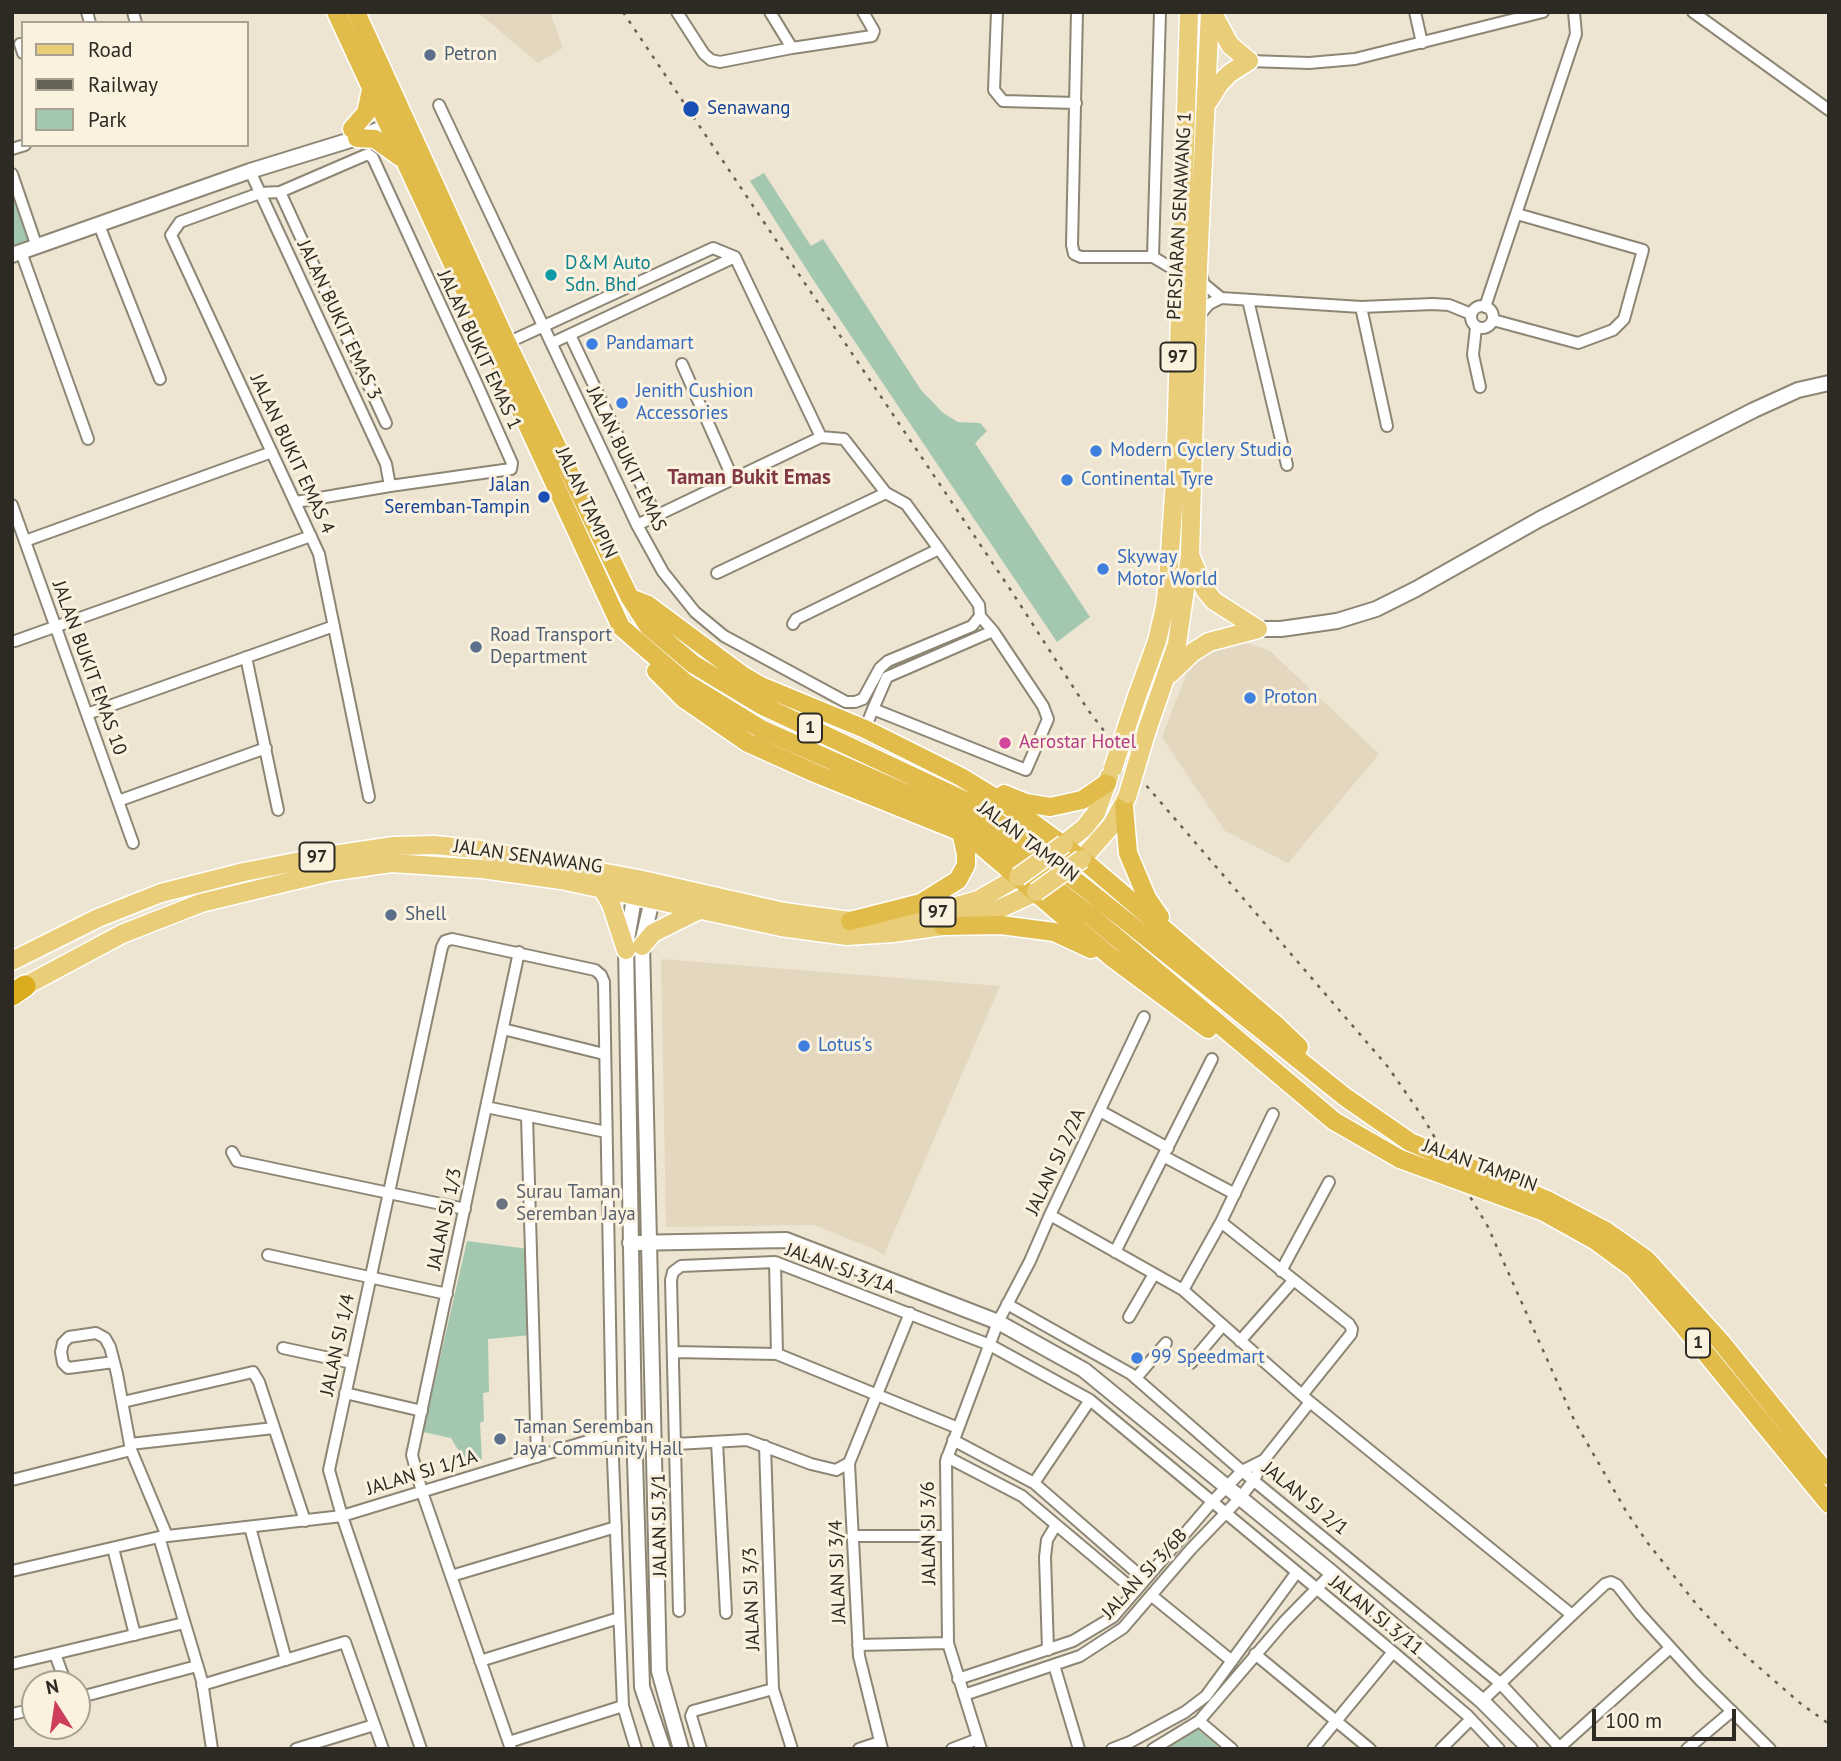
<!DOCTYPE html>
<html>
<head>
<meta charset="utf-8">
<style>
	body { margin:0 }
	#map { position:relative; width:1841px; height:1761px; overflow:hidden; background:#ede5d2; font-family:"PT Sans",sans-serif }
	canvas { display:block }
	.frame { position:absolute; inset:0; border:14px solid #2d2a23; pointer-events:none }
	.legend { position:absolute; left:21px; top:21px; width:228px; height:126px; box-sizing:border-box; background:#faf2df; border:2px solid #a8a294; margin:0; padding:9px 12px; list-style:none; font-size:21px; color:#2d2a23 }
	.legend li { display:flex; align-items:center; gap:14px; height:35px }
	.legend b { width:35px; border:2px solid #a8a294 }
	.north { position:absolute; left:21px; top:1670px; width:70px; height:70px; box-sizing:border-box; background:#faf2df; border:2px solid #a8a294; border-radius:50%; rotate:348deg; font-size:19px; font-weight:700; line-height:28px; text-align:center; color:#2d2a23 }
	.north::after { content:''; display:block; margin:auto; width:24px; height:32px; background:#cd3d5c; clip-path:polygon(50% 0,100% 100%,50% 72%,0 100%) }
	.scale { position:absolute; left:1592px; top:1709px; width:144px; height:32px; box-sizing:border-box; border:4px solid #2d2a23; border-top:0; padding-left:9px; font-size:21px; line-height:24px; white-space:nowrap; color:#2d2a23; -webkit-text-stroke:5px #faf2df; paint-order:stroke }
</style>
</head>
<body>
<div id="map">
<canvas width="1841" height="1761"></canvas>
<div class="frame"></div>
<ul class="legend">
<li><b style="height:9px;background:#e9cd78"></b>Road</li>
<li><b style="height:9px;background:#676258"></b>Railway</li>
<li><b style="height:19px;background:#a4c7b0"></b>Park</li>
</ul>
<div class="north">N</div>
<div class="scale">100 m</div>
</div>
<script>
const g = document.querySelector('canvas').getContext('2d');
g.lineJoin = 'round';
function fill(path, color) { g.fillStyle = color; g.fill(path, 'evenodd'); }
const poly = rows => new Path2D(rows.map(r => 'M' + r).join(''));
function trace(path, color, width, dash) { g.strokeStyle = color; g.lineWidth = width; g.lineCap = dash ? 'butt' : 'round'; g.setLineDash(dash || []); g.stroke(path); }
function write(font, color, halo, rows, align = 'center') {
  g.font = font + ' "PT Sans",sans-serif'; g.lineWidth = 6; g.setLineDash([]); g.textBaseline = 'middle'; g.strokeStyle = halo; g.fillStyle = color; for (const [text, x, y, turn = 0] of rows) {
    g.save(); g.translate(x, y); g.rotate((+turn || 0) * Math.PI / 180); g.textAlign = isNaN(turn) ? turn : align; if (halo) g.strokeText(text, 0, 0); g.fillText(text, 0, 0); g.restore();
  }
}
fill(poly([
	[477,12,550,12,563,48,538,63],
	[1247,643,1270,651,1379,754,1288,863,1225,831,1162,737,1194,654,1218,645],
	[661,959,1000,986,884,1255,874,1249,814,1225,666,1227]
]), '#e3d8bf');
fill(poly([
	[764,173,811,246,823,239,921,390,943,413,958,422,980,423,987,431,975,443,1090,617,1057,642,814,281,750,181],
	[12,181,34,245,12,252],
	[467,1241,529,1249,531,1335,488,1339,489,1392,483,1393,484,1421,480,1423,482,1459,466,1463,451,1438,423,1432],
	[1196,1728,1221,1749,1164,1749]
]), '#a4c7b0');
const minor = poly([
	[87,12,90,23],
	[133,12,136,23],
	[677,12,704,54,711,60,720,62,792,48,872,36,874,31,863,12],
	[770,12,792,48],
	[997,12,994,90,1003,101,1076,103],
	[1077,12,1072,245,1074,254,1081,257,1153,257,1180,273],
	[1415,12,1422,43],
	[1693,12,1829,110],
	[20,44,23,53],
	[1249,61,1309,63,1355,59,1543,12],
	[439,105,637,525,663,572,695,612,724,636,846,702,855,702,863,699,880,668,888,661,972,626,980,616],
	[12,149,25,145],
	[250,171,386,464,390,486],
	[12,174,37,247],
	[280,192,386,423],
	[99,225,160,379],
	[21,252,88,439],
	[1153,257,1160,12],
	[1201,275,1204,284,1221,298],
	[1248,300,1287,465],
	'1471 317a11 11 0 1 1 22 0a11 11 0 1 1-22 0Z',
	[1361,307,1387,426],
	[1485,307,1576,34,1574,12],
	[1197,318,1209,304,1221,298,1361,307,1433,304,1449,305,1471,314],
	[1493,320,1578,343,1613,330,1624,319,1643,250,1517,214],
	[1476,327,1473,355,1480,387],
	[570,335,656,516],
	[507,343,713,248,735,257,821,437],
	[552,343,735,257],
	[682,364,733,479],
	[296,502,390,486,511,469,512,463,476,382,373,158,368,154,280,192,260,193,180,222,171,235,319,554,369,797],
	[12,505,133,843],
	[637,525,821,437,844,439,886,493,906,504,939,549,979,605,980,616,993,631,1043,706,1048,719,1026,770,873,709,865,729],
	[25,541,272,452],
	[717,573,886,493],
	[793,624,796,619,939,549],
	[15,641,311,536],
	[246,657,278,810],
	[873,709,887,677,993,631],
	[87,714,334,626],
	[118,801,266,748],
	[503,1029,604,1054],
	[486,1107,606,1132],
	[1100,1111,1168,1148],
	[527,1116,537,1457],
	[232,1152,237,1161,465,1209],
	[1163,1156,1235,1194],
	[1050,1215,1183,1290,1310,1402,1572,1615],
	[1221,1222,1349,1324,1352,1329,1351,1334,1302,1395],
	[1115,1252,1212,1059],
	[268,1255,447,1294],
	[775,1262,777,1354],
	[1281,1271,1329,1182],
	[1183,1290,1221,1222,1273,1114],
	[1007,1304,1131,1374,1242,1471,1500,1683,1561,1749],
	[1129,1317,1154,1274],
	[1240,1341,1293,1281],
	[283,1348,352,1363],
	[673,1352,777,1354,958,1428],
	[114,1362,68,1368,63,1363,61,1352,63,1343,69,1337,96,1333,105,1338,110,1347,114,1362,117,1374,131,1450,167,1536],
	[1191,1363,1223,1325],
	[1136,1378,1166,1343],
	[345,1393,422,1411],
	[123,1402,253,1372,259,1382,305,1521],
	[953,1440,1034,1483,1144,1579],
	[717,1442,726,1613],
	[130,1444,274,1428],
	[676,1444,747,1440,811,1464,836,1470,849,1463],
	[765,1446,773,1689,792,1749],
	[947,1457,1022,1496,1135,1591],
	[12,1480,131,1450],
	[1034,1483,1090,1400],
	[250,1527,286,1660],
	[854,1536,947,1536],
	[159,1537,202,1681,212,1749],
	[113,1548,135,1635],
	[12,1571,159,1537,342,1516,634,1427],
	[451,1576,616,1527],
	[1152,1596,1232,1661],
	[679,1611,671,1280,673,1272,681,1266,775,1262,990,1345,1090,1400,1393,1652,1467,1715,1499,1749],
	[858,1645,948,1643],
	[1048,1650,1045,1557,1047,1540,1056,1525],
	[55,1654,66,1684],
	[1255,1654,1370,1749],
	[480,1661,619,1618],
	[12,1664,184,1623],
	[1054,1665,1079,1749],
	[958,1679,1073,1641,1113,1617,1212,1502,1242,1471,1264,1460],
	[202,1685,345,1642,383,1749],
	[964,1695,1080,1656,1123,1628,1191,1549,1240,1498,1254,1480,1264,1460,1310,1402],
	[77,1698,197,1666],
	[1482,1701,1572,1615,1605,1584,1611,1582,1617,1585,1640,1614,1699,1679,1770,1749],
	[12,1714,35,1709],
	[1199,1721,1232,1749],
	[509,1742,623,1706],
	[1560,1747,1670,1648],
	[296,1749,374,1725],
	[421,1749,342,1516,329,1470,442,947,445,941,452,939,595,970,601,975,604,982,612,1434,623,1706,636,1749],
	[511,1749,422,1492,412,1455,519,952],
	[701,1749,691,1716,693,1711,773,1689],
	[859,1749,880,1742],
	[882,1749,859,1656,849,1463,910,1313],
	[952,1749,978,1739],
	[981,1749,948,1643,946,1461,998,1322,1030,1261,1050,1215,1144,1017],
	[1112,1749,1130,1742,1185,1712,1206,1696,1297,1572],
	[1153,1749,1199,1721,1284,1622,1332,1573],
	[1313,1749,1393,1652],
	[1441,1749,1471,1719],
	[1687,1749,1732,1711]
]);
const tertiary = poly([
	[12,255,250,171,357,138,398,122],
	[1258,629,1281,629,1337,621,1376,609,1416,589,1540,519,1754,410,1798,390,1829,383],
	[636,887,626,945,634,1427,642,1687,663,1749],
	[654,891,642,943,659,1671,681,1749],
	[630,1243,786,1240,998,1322,1084,1370,1332,1573,1482,1701,1530,1749]
]);
const primary = poly([
	[1208,102,1220,83,1230,73,1249,61,1230,45,1212,12],
	[1190,555,1205,590,1214,601,1258,629],
	[1170,674,1193,652,1209,642,1258,629],
	[1137,696,1157,641,1165,607,1168,581,1175,480,1189,12],
	[1147,730,1177,644,1190,555,1198,267,1210,12],
	[1064,844,1084,828,1096,813,1109,777],
	[1082,859,1112,825,1127,797],
	[602,888,611,904,626,950],
	[642,946,653,933,701,909],
	[12,961,98,918,161,893,244,872,326,856,394,846,434,845,476,849,638,879,784,912,850,921,937,912,978,900,1018,877],
	[25,986,122,934,201,903,329,872,391,863,482,869,561,880,781,927,847,936,893,933,943,926,986,915,1036,892]
]);
const trunk = poly([
	[336,12,621,627,686,683,761,729,964,819,1091,916,1334,1121,1400,1159],
	[356,12,507,343,630,598,648,626,693,664,761,705,976,806,1085,888,1345,1097,1410,1142],
	[352,129,366,113,371,90],
	[357,138,375,139,400,157],
	[630,598,648,605,742,675,761,686,865,729,961,777,1018,812,1082,859,1275,1024,1299,1047],
	[656,671,683,698,748,743,817,774,961,832,974,840,1111,957,1208,1029],
	[1004,794,1026,803,1050,807,1082,800,1107,783],
	[1124,806,1128,853,1147,898,1160,917],
	[850,921,921,903,958,880,966,865,966,854,961,832],
	[943,926,1001,925,1054,932,1091,949],
	[1547,1200,1606,1231,1646,1259,1721,1342,1829,1476],
	[1542,1211,1596,1241,1634,1269,1681,1323,1829,1504]
]);
const motorway = poly([
	[12,995,25,986]
]);
trace(minor, '#8d8675', 14);
trace(tertiary, '#8d8675', 18);
trace(primary, '#fff', 21);
trace(trunk, '#fff', 21);
trace(motorway, '#fff', 24);
trace(minor, '#fff', 10);
trace(tertiary, '#fff', 14);
trace(primary, '#e9cd78', 18);
trace(trunk, '#e2bc4b', 18);
trace(motorway, '#daac1e', 21);
trace(poly([
	[623,12,1012,592,1088,710,1145,784,1388,1067,1422,1116,1488,1227,1575,1422,1626,1511,1647,1542,1697,1605,1738,1649,1800,1703,1829,1724]
]), '#676258', 2.5, [3.5, 7]);
const primaryBridge = poly([
	[1113,768,1137,696],
	[1128,794,1147,730],
	[1018,877,1064,844],
	[1036,892,1082,859]
]);
const trunkBridge = poly([
	[1410,1142,1547,1200],
	[1400,1159,1542,1211]
]);
trace(primaryBridge, '#fff', 21, []);
trace(trunkBridge, '#fff', 21, []);
trace(primaryBridge, '#e9cd78', 18);
trace(trunkBridge, '#e2bc4b', 18);
for (const [x, y, r, color] of [
	[430,55,7,"#5c6f8a"],
	[691,109,9,"#1a4fb4"],
	[551,275,7,"#0f9aa8"],
	[592,344,7,"#3f7fe0"],
	[622,403,7,"#3f7fe0"],
	[1096,451,7,"#3f7fe0"],
	[1067,480,7,"#3f7fe0"],
	[544,497,7,"#1a4fb4"],
	[1103,569,7,"#3f7fe0"],
	[476,647,7,"#5c6f8a"],
	[1250,698,7,"#3f7fe0"],
	[1005,743,7,"#d1479c"],
	[391,915,7,"#5c6f8a"],
	[804,1046,7,"#3f7fe0"],
	[502,1204,7,"#6b7280"],
	[1137,1358,7,"#3f7fe0"],
	[500,1439,7,"#5c6f8a"]
]) { const dot = new Path2D(); dot.arc(x, y, r, 0, 2 * Math.PI); g.fillStyle = color; g.fill(dot); trace(dot, '#faf2df', 2.5); }
for (const [x, y, w] of [
	[1178,357,35],
	[810,728,24],
	[317,857,35],
	[938,912,35],
	[1698,1343,24]
]) { const box = new Path2D(); box.roundRect(x - w / 2, y - 14.5, w, 29, 5); g.fillStyle = '#faf2df'; g.fill(box); trace(box, '#2d2a23', 2); }
write('bold 18px', '#2d2a23', null, [
	["97",1178,357],
	["1",810,728],
	["97",317,857],
	["97",938,912],
	["1",1698,1343]
]);
write('19px', '#4e5e75', '#faf2df', [
	["Petron",444,55],
	["Road Transport",490,636],
	["Department",490,658],
	["Shell",405,915],
	["Taman Seremban",514,1428],
	["Jaya Community Hall",514,1450]
], 'left');
write('19px', '#164399', '#faf2df', [
	["Senawang",707,109],
	["Jalan",530,486,"right"],
	["Seremban-Tampin",530,508,"right"]
], 'left');
write('19px', '#2d2a23', '#faf2df', [
	["PERSIARAN SENAWANG 1",1180,216,-87],
	["JALAN BUKIT EMAS 3",339,320,65],
	["JALAN BUKIT EMAS 1",479,350,65],
	["JALAN BUKIT EMAS 4",292,454,65],
	["JALAN BUKIT EMAS",626,459,64],
	["JALAN TAMPIN",586,503,65],
	["JALAN BUKIT EMAS 10",89,668,70],
	["JALAN TAMPIN",1028,842,37],
	["JALAN SENAWANG",528,857,8],
	["JALAN SJ 2/2A",1056,1162,-65],
	["JALAN TAMPIN",1480,1166,20],
	["JALAN SJ 1/3",445,1219,-78],
	["JALAN SJ 3/1A",840,1269,20],
	["JALAN SJ 1/4",338,1345,-78],
	["JALAN SJ 1/1A",422,1473,-17],
	["JALAN SJ 2/1",1305,1499,39],
	["JALAN SJ 3/1",660,1525,-91],
	["JALAN SJ 3/6",929,1533,-91],
	["JALAN SJ 3/4",838,1572,-92],
	["JALAN SJ 3/6B",1145,1574,-47],
	["JALAN SJ 3/3",752,1599,-92],
	["JALAN SJ 3/11",1376,1616,39]
]);
write('19px', '#0d838f', '#faf2df', [
	["D&M Auto",565,264],
	["Sdn. Bhd",565,286]
], 'left');
write('19px', '#366cbe', '#faf2df', [
	["Pandamart",606,344],
	["Jenith Cushion",636,392],
	["Accessories",636,414],
	["Modern Cyclery Studio",1110,451],
	["Continental Tyre",1081,480],
	["Skyway",1117,558],
	["Motor World",1117,580],
	["Proton",1264,698],
	["Lotus's",818,1046],
	["99 Speedmart",1151,1358]
], 'left');
write('19px', '#b23c85', '#faf2df', [
	["Aerostar Hotel",1019,743]
], 'left');
write('19px', '#5b616d', '#faf2df', [
	["Surau Taman",516,1193],
	["Seremban Jaya",516,1215]
], 'left');
write('bold 21px', '#823945', '#faf2df', [
	["Taman Bukit Emas",749,478]
]);
</script>
</body>
</html>
